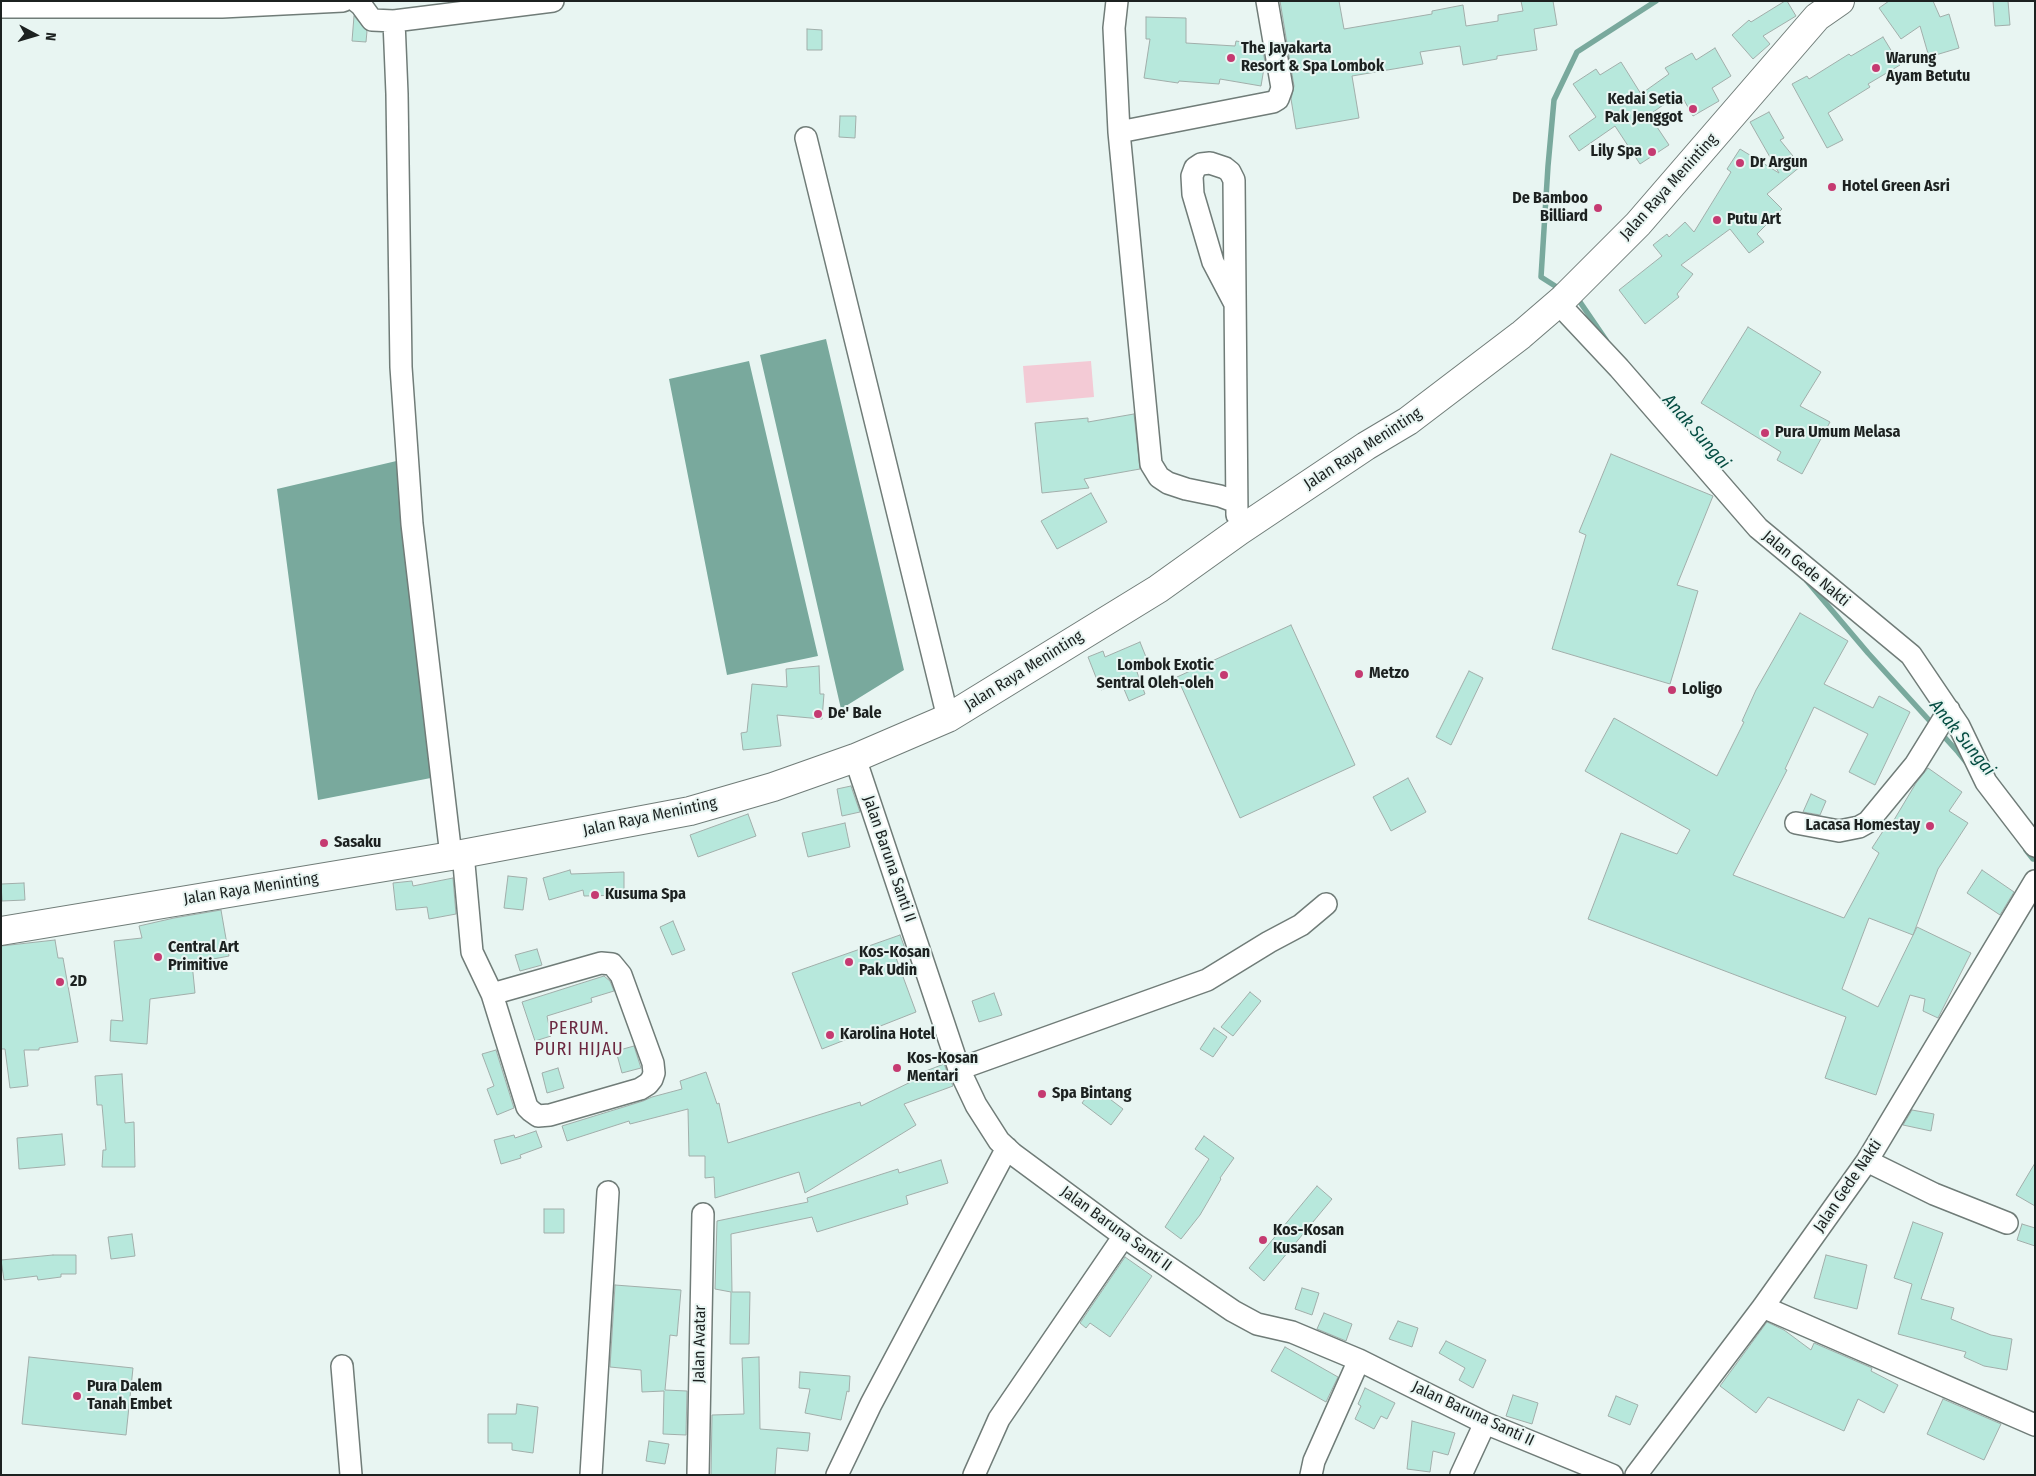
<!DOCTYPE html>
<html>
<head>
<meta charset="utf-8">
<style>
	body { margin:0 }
	#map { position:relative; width:2036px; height:1476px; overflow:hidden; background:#e8f5f2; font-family:"Fira Sans Condensed",sans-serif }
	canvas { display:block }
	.frame { position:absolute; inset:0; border:2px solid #1c2120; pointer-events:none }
	.north { position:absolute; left:10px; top:10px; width:50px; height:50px; -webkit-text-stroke:4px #e8f5f2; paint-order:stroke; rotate:96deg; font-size:14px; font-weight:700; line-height:20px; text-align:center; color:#1c2120 }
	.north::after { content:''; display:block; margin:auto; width:18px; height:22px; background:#1c2120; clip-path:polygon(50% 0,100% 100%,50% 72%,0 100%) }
</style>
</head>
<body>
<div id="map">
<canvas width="2036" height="1476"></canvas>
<div class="frame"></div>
<div class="north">N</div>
</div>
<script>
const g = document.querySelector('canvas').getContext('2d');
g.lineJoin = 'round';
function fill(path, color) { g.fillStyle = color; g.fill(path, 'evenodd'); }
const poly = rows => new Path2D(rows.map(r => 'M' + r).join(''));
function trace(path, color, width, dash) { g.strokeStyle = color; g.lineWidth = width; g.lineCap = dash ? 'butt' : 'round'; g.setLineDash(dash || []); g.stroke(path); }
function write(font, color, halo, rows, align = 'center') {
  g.font = font + ' "Fira Sans Condensed",sans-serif'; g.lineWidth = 4; g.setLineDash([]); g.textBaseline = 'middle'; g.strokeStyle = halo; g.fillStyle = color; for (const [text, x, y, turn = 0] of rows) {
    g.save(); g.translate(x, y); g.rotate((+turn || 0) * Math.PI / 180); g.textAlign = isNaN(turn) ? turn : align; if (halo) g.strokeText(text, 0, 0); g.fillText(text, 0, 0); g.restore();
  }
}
fill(poly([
	[1091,361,1094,397,1026,403,1023,366]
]), '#f3cad5');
fill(poly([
	[826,339,904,670,841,709,760,355],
	[749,361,818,656,727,675,669,379],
	[405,459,441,776,318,800,277,489]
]), '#79a99d');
trace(poly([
	[1563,291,1541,277,1548,166,1554,100,1577,52,1656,1],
	[1575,298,1580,302,1606,340],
	[1807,581,1868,653,1958,752,1966,762],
	[2026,850,2033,859,2035,859]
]), '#79a99d', 5.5);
const building = poly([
	[1280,1,1339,1,1344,29,1432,14,1432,11,1463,5,1466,26,1498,21,1498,15,1523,11,1521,1,1553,1,1557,25,1534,29,1537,50,1497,56,1497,59,1463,65,1460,46,1420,52,1423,64,1352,76,1359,118,1296,129,1291,99,1294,86,1280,1],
	[1785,1,1787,1,1796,16,1763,36,1770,44,1753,59,1732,35,1749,20,1751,22,1785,1],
	[1889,1,1933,1,1940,17,1949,14,1959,48,1929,57,1920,26,1901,39,1879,8,1889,1],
	[1993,1,2008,1,2010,25,1995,26,1993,1],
	[354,16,367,31,366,42,352,41,354,16],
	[1146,17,1186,18,1186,43,1235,46,1236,41,1262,45,1265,62,1261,86,1220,79,1219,84,1179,81,1178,83,1144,78,1150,39,1146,39,1146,17],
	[807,29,822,30,822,50,807,50,807,29],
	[1883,37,1900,65,1868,84,1870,87,1828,113,1843,140,1827,148,1792,84,1807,76,1809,79,1849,54,1851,56,1883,37],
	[1715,48,1731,76,1712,88,1719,101,1693,116,1680,93,1649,115,1669,145,1640,164,1615,126,1579,151,1569,136,1596,117,1573,84,1596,69,1600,75,1621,62,1641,94,1669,74,1665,68,1692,53,1696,60,1715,48],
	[1769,112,1784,138,1780,140,1801,166,1767,194,1782,209,1757,234,1764,242,1749,253,1730,229,1681,265,1693,274,1677,294,1679,297,1645,324,1619,290,1662,256,1653,245,1667,234,1669,237,1685,222,1694,232,1731,172,1727,169,1740,149,1779,173,1750,122,1769,112],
	[840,116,856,116,855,138,839,137,840,116],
	[1748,327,1821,372,1800,406,1830,422,1802,474,1777,460,1781,452,1701,403,1748,327],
	[1134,414,1140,469,1084,479,1089,488,1042,493,1035,423,1088,418,1088,422,1134,414],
	[1611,454,1713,496,1677,585,1698,591,1670,684,1552,649,1586,535,1579,532,1611,454],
	[1091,493,1107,522,1057,549,1041,521,1091,493],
	[1800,613,1848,641,1824,684,1873,708,1879,696,1910,712,1875,785,1849,772,1868,734,1814,707,1785,769,1787,770,1733,875,1844,918,1879,853,1872,848,1885,828,1888,830,1916,783,1928,768,1962,792,1949,811,1968,823,1938,869,1913,935,1869,918,1842,989,1878,1007,1917,927,1971,953,1938,1018,1923,1011,1925,999,1910,995,1876,1095,1825,1078,1846,1017,1588,919,1621,833,1677,854,1690,830,1585,771,1614,718,1717,776,1744,722,1742,721,1756,690,1800,613],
	[1291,625,1355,765,1240,818,1177,677,1291,625],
	[1140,642,1150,667,1137,672,1145,694,1129,701,1121,682,1101,690,1088,657,1103,651,1105,657,1140,642],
	[819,666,820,694,824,694,822,719,777,715,781,746,743,750,741,733,747,732,752,684,787,687,786,669,819,666],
	[1469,671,1483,678,1451,745,1436,737,1469,671],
	[1408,778,1426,812,1391,831,1373,797,1408,778],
	[851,786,860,812,842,816,837,789,851,786],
	[1811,794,1826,801,1820,815,1803,812,1811,794],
	[748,814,756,836,698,857,690,835,748,814],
	[845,823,850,847,808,857,802,833,845,823],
	[570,870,571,874,624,872,624,895,584,896,583,890,549,900,543,878,570,870],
	[1982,870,2014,892,2000,915,1967,893,1982,870],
	[508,876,527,878,523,910,504,908,508,876],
	[453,878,456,914,429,919,427,907,396,910,393,883,412,881,413,886,453,878],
	[24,883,25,900,2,901,1,884,24,883],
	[221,910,229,956,192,963,195,993,150,999,147,1044,110,1041,111,1020,123,1021,114,941,142,938,139,926,174,918,221,910],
	[673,921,685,950,672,955,660,927,673,921],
	[900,935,906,951,895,955,916,1012,822,1049,792,973,900,935],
	[55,940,58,958,63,958,78,1042,39,1048,39,1050,24,1050,28,1086,10,1088,5,1049,1,1049,1,946,55,940],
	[537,949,542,965,520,971,515,955,537,949],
	[604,976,610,981,614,991,591,998,592,1002,547,1016,551,1036,535,1041,522,1002,604,976],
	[1250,992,1261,1001,1233,1036,1221,1027,1250,992],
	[994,993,1002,1015,979,1022,972,1001,994,993],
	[1214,1028,1227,1037,1213,1057,1200,1049,1214,1028],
	[634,1046,641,1068,622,1073,616,1051,634,1046],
	[496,1050,514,1108,497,1115,487,1089,494,1086,482,1054,496,1050],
	[944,1064,953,1086,904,1104,916,1125,805,1193,799,1172,715,1198,714,1177,705,1178,705,1156,689,1156,688,1109,630,1124,629,1121,567,1141,562,1126,643,1101,652,1097,682,1089,680,1081,706,1072,717,1104,719,1103,728,1143,860,1102,861,1106,919,1078,918,1074,944,1064],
	[558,1068,564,1088,547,1093,542,1073,558,1068],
	[122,1074,125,1123,134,1122,135,1167,102,1167,103,1150,106,1150,102,1105,97,1105,95,1076,122,1074],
	[1094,1087,1123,1109,1111,1125,1082,1103,1094,1087],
	[1912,1110,1934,1114,1931,1131,1903,1125,1912,1110],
	[536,1131,542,1147,520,1155,521,1158,501,1164,494,1140,514,1135,515,1138,536,1131],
	[62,1134,65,1165,19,1169,17,1138,62,1134],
	[1204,1136,1234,1158,1220,1178,1221,1179,1200,1215,1181,1239,1165,1227,1209,1159,1195,1149,1204,1136],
	[941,1160,948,1183,906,1196,908,1204,817,1232,812,1217,731,1234,732,1292,750,1292,749,1344,730,1344,731,1292,715,1289,717,1221,808,1202,807,1198,898,1169,899,1173,941,1160],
	[2035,1163,2035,1206,2016,1195,2035,1163],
	[1317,1186,1332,1199,1264,1281,1249,1268,1317,1186],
	[544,1209,564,1209,564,1233,544,1233,544,1209],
	[1913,1222,1943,1233,1921,1299,1954,1308,1951,1319,1991,1335,2012,1339,2007,1370,1984,1366,1964,1357,1966,1352,1898,1334,1912,1284,1894,1278,1913,1222],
	[2022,1224,2035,1228,2035,1246,2017,1240,2022,1224],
	[132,1234,135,1256,111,1259,108,1237,132,1234],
	[53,1255,76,1255,76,1274,61,1274,61,1277,38,1280,37,1276,4,1280,1,1260,53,1255],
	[1826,1255,1867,1265,1857,1309,1814,1298,1826,1255],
	[1125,1257,1152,1276,1110,1337,1090,1323,1086,1328,1080,1323,1125,1257],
	[615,1285,681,1290,677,1336,670,1335,665,1390,687,1391,686,1435,663,1434,664,1391,642,1392,641,1370,610,1367,615,1285],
	[1302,1288,1319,1293,1312,1315,1295,1309,1302,1288],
	[1324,1313,1352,1324,1346,1341,1317,1329,1324,1313],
	[1398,1321,1418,1328,1412,1347,1389,1339,1398,1321],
	[1767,1322,1784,1330,1811,1350,1814,1343,1872,1368,1871,1371,1898,1385,1884,1413,1858,1399,1844,1431,1768,1397,1756,1413,1720,1386,1767,1322],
	[1446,1341,1486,1360,1473,1388,1459,1380,1465,1368,1439,1353,1446,1341],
	[1285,1347,1338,1377,1326,1402,1271,1371,1285,1347],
	[29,1357,133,1368,126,1435,22,1424,29,1357],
	[759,1357,760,1429,810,1433,808,1451,777,1448,775,1475,711,1475,712,1415,744,1414,742,1358,759,1357],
	[800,1372,850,1376,849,1392,847,1391,841,1420,805,1413,810,1389,799,1388,800,1372],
	[1365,1388,1395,1403,1387,1419,1381,1416,1374,1429,1355,1419,1361,1406,1358,1404,1365,1388],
	[1513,1395,1538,1403,1532,1424,1506,1416,1513,1395],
	[1616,1396,1638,1405,1630,1425,1608,1416,1616,1396],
	[1943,1399,2001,1424,1984,1460,1927,1434,1943,1399],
	[517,1404,538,1407,533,1453,512,1450,512,1443,488,1443,488,1414,516,1414,517,1404],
	[1412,1421,1455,1433,1448,1455,1433,1451,1430,1472,1407,1469,1412,1421],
	[649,1441,669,1444,665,1464,646,1461,649,1441]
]);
fill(building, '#b7e8dc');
trace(building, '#a1aeaa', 1);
const minor = poly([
	[356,1,361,5,372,20,394,21,553,1],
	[1117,1,1114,28,1119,132,1151,464,1159,477,1168,483,1186,489,1220,496,1236,502],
	[1,7,222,7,343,1],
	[394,21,397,94,401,367,412,524,451,856],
	[1119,132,1273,102,1278,99,1282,88,1267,1],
	[806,138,948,718],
	[1558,303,1619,368,1758,528,1911,655,1959,726,1986,782,2035,846],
	[1235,304,1213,262,1193,194,1192,176,1195,168,1201,164,1210,163,1225,168,1230,172,1234,180,1237,515],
	[855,758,959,1069,976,1105,999,1141,1013,1154,1136,1245,1233,1311,1257,1324,1292,1332,1359,1360,1485,1423,1612,1475],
	[1796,823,1839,831,1859,827,1868,822,1915,765,1949,710],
	[463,853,472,952,492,994,527,1107,531,1111,538,1116,550,1115,640,1089,648,1084,652,1079,654,1073,653,1063,621,975,612,964,601,963,492,994],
	[959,1069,1207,980,1269,942,1301,925,1326,904],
	[1867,1161,1934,1194,2007,1223],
	[1763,1307,2035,1425],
	[342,1366,351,1475],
	[591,1475,608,1192],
	[698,1475,703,1214],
	[837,1475,871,1404,1007,1148],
	[974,1475,999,1419,1124,1236],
	[1311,1475,1314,1461,1359,1360],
	[1461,1475,1485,1423],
	[1636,1475,1763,1307,1867,1161,2035,881]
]);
const trunk = poly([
	[1,931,451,856,690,811,773,787,855,758,948,718,1158,589,1239,531,1366,446,1408,421,1521,335,1564,298,1638,224,1817,17,1840,1]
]);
trace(minor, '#707c78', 24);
trace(trunk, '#707c78', 30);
trace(minor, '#fff', 21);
trace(trunk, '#fff', 28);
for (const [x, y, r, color] of [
	[1231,58,5,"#c53a71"],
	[1876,68,5,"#c53a71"],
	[1693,109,5,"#c53a71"],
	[1652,152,5,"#c53a71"],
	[1740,163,5,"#c53a71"],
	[1832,187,5,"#c53a71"],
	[1598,208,5,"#c53a71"],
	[1717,220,5,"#c53a71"],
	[1765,433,5,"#c53a71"],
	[1359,674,5,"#c53a71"],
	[1224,675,5,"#c53a71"],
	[1672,690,5,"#c53a71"],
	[818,714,5,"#c53a71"],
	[1930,826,5,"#c53a71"],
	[324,843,5,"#c53a71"],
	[595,895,5,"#c53a71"],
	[158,957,5,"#c53a71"],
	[849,962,5,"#c53a71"],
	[60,982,5,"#c53a71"],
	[830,1035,5,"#c53a71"],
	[897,1068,5,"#c53a71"],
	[1042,1094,5,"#c53a71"],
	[1263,1240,5,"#c53a71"],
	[77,1396,5,"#c53a71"]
]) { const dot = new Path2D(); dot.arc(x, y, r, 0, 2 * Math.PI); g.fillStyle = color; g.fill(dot); trace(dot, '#e8f5f2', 2); }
write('bold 16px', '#1c2120', '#e8f5f2', [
	["The Jayakarta",1241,49],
	["Resort & Spa Lombok",1241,67],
	["Warung",1886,59],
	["Ayam Betutu",1886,77],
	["Kedai Setia",1683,100,"right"],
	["Pak Jenggot",1683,118,"right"],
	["Lily Spa",1642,152,"right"],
	["Dr Argun",1750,163],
	["Hotel Green Asri",1842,187],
	["De Bamboo",1588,199,"right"],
	["Billiard",1588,217,"right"],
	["Putu Art",1727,220],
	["Pura Umum Melasa",1775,433],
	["Lombok Exotic",1214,666,"right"],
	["Sentral Oleh-oleh",1214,684,"right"],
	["Metzo",1369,674],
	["Loligo",1682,690],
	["De' Bale",828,714],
	["Lacasa Homestay",1920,826,"right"],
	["Sasaku",334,843],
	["Kusuma Spa",605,895],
	["Central Art",168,948],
	["Primitive",168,966],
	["Kos-Kosan",859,953],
	["Pak Udin",859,971],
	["2D",70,982],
	["Karolina Hotel",840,1035],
	["Kos-Kosan",907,1059],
	["Mentari",907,1077],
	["Spa Bintang",1052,1094],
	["Kos-Kosan",1273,1231],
	["Kusandi",1273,1249],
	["Pura Dalem",87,1387],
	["Tanah Embet",87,1405]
], 'left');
write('16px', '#1c2120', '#e8f5f2', [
	["Jalan Raya Meninting",1669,187,-48],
	["Jalan Raya Meninting",1363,449,-33],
	["Jalan Gede Nakti",1806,569,40],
	["Jalan Raya Meninting",1024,671,-32],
	["Jalan Raya Meninting",650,817,-12],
	["Jalan Baruna Santi II",889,859,71],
	["Jalan Raya Meninting",251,889,-9],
	["Jalan Gede Nakti",1848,1186,-56],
	["Jalan Baruna Santi II",1116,1229,36],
	["Jalan Avatar",700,1344,-89],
	["Jalan Baruna Santi II",1473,1414,25]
]);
write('italic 18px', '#044c41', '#e8f5f2', [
	["Anak Sungai",1696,432,49],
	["Anak Sungai",1962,738,51]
]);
g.letterSpacing = '1px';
write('18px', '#6c2840', '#e8f5f2', [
	["PERUM.",579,1029],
	["PURI HIJAU",579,1050]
]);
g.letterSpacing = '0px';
</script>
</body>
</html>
